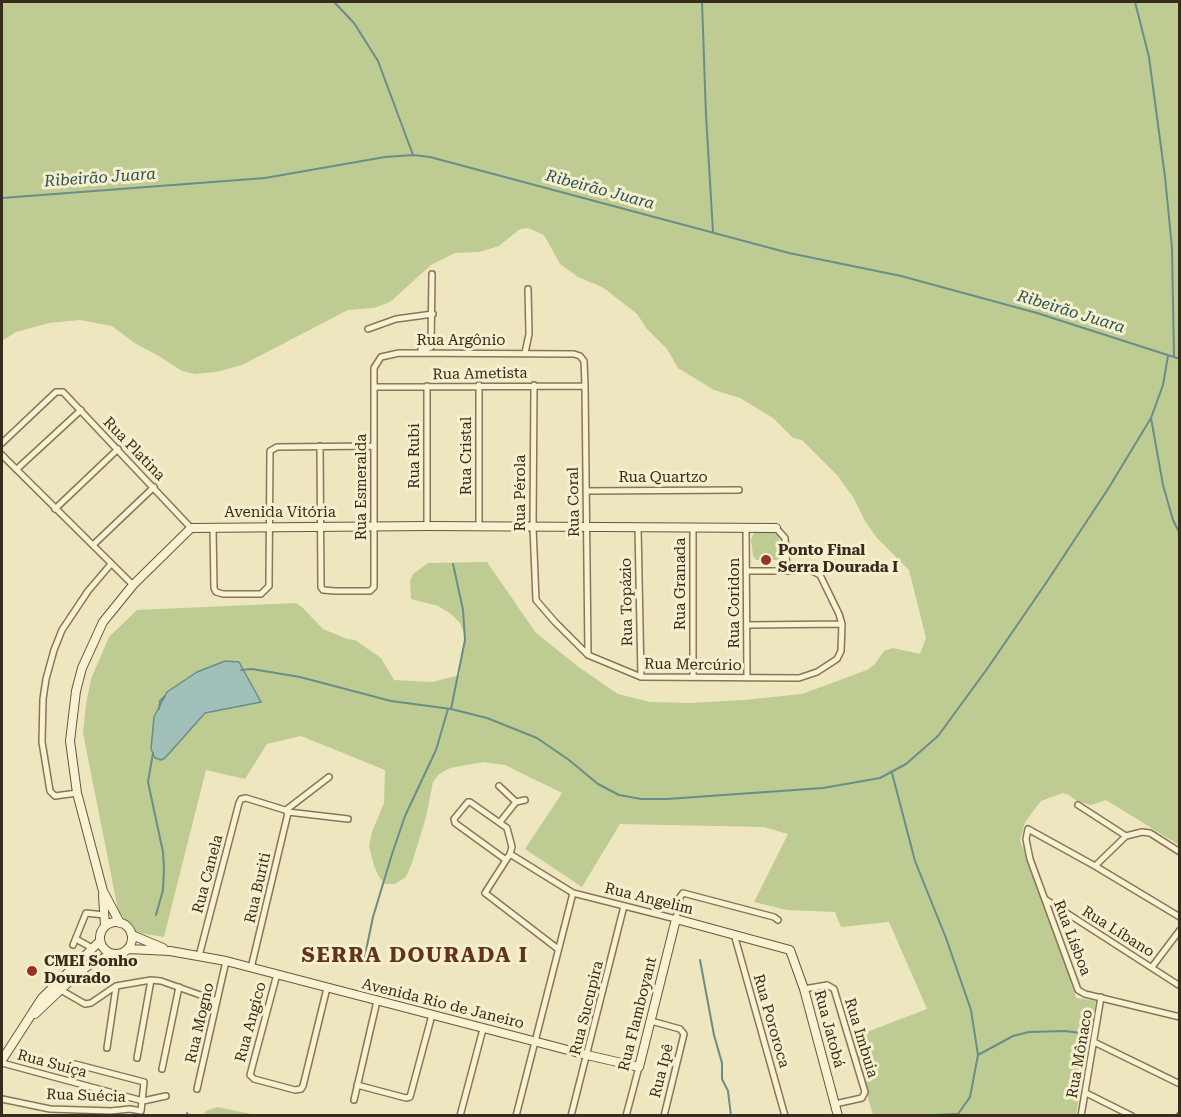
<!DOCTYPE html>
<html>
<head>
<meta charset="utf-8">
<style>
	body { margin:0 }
	#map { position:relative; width:1181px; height:1117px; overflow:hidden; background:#eee6bf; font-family:"Roboto Serif",serif }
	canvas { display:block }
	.frame { position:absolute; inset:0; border:3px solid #362c1c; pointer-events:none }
</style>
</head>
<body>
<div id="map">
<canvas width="1181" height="1117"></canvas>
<div class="frame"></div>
</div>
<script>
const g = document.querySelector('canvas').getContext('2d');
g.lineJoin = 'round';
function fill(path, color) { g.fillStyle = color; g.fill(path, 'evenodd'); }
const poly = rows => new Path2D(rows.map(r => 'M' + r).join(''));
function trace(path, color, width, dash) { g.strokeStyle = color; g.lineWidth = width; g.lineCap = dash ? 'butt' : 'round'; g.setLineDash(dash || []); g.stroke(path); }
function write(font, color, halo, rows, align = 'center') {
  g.font = font + ' "Roboto Serif",serif'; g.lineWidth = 6; g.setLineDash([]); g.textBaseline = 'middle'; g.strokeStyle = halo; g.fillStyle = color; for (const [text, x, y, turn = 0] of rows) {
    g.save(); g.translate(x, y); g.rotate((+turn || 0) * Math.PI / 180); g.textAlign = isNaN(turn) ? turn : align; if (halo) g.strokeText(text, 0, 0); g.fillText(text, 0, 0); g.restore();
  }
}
fill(poly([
	[2,2,1179,2,1179,845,1106,800,1091,805,1077,801,1069,795,1063,793,1041,801,1025,822,1020,841,1041,889,1076,998,1096,1001,1076,1115,873,1115,851,1038,927,1009,889,922,841,927,835,912,787,910,754,902,788,834,764,827,620,824,582,887,525,849,562,793,505,765,483,762,450,768,439,774,433,782,426,817,412,863,406,877,395,884,385,884,379,877,374,866,369,846,372,832,384,803,385,770,301,736,267,744,245,779,206,770,164,937,134,932,118,910,83,733,86,704,91,679,109,637,137,610,296,603,303,608,323,629,347,639,355,640,381,658,394,680,432,682,460,675,460,663,465,636,460,623,451,614,438,606,411,599,410,581,413,574,428,563,487,562,536,633,580,668,618,694,650,702,690,703,744,700,802,694,867,670,875,664,884,651,893,648,920,654,926,638,909,570,877,538,865,521,853,497,837,475,802,440,793,438,773,418,740,398,714,390,678,368,667,349,647,329,637,314,604,288,578,277,560,264,544,235,528,228,520,229,499,246,479,252,455,253,431,265,390,302,374,308,348,310,242,365,216,372,195,374,182,371,159,356,136,344,112,326,80,320,49,323,16,332,2,341],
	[239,662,261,702,205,713,165,758,155,758],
	[765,528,778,535,782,548,780,560,756,560,753,556,751,540,755,530],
	[217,1107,257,1115,203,1115,206,1111]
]), '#becc93');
const water = poly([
	[225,661,239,662,261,702,205,713,165,758,161,760,155,758,151,749,154,717,167,692,197,672,225,661]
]);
fill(water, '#a2c0ba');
trace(water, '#698d89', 1.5);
trace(poly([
	[334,2,354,23,378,61,413,155],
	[702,2,706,115,713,232],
	[1135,2,1149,57,1165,177,1172,248,1174,357],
	[2,198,265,178,385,157,413,155,430,157,789,253,901,276,1037,313,1180,359],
	[1151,418,1163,485,1173,520,1180,534],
	[241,670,252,669,300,677,391,701,451,709,487,718,537,738,569,760,598,784,619,795,641,799,667,799,823,788,880,778,906,764,938,736,987,669,1046,583,1108,489,1151,418,1163,385,1168,356],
	[159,709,160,701,165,696],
	[451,709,465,640,463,610,453,564],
	[153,753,148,782,163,852,164,869,163,890,156,915],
	[892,773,915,861,946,938,971,1010,978,1055,970,1097,958,1114,914,1116],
	[364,960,373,917,392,854,405,816,436,750,448,709],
	[700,960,714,1035,722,1063,722,1079,728,1091,731,1116],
	[978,1055,1013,1036,1029,1032,1065,1031,1089,1034],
	[187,1113,189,1116]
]), '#698d89', 2);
const street = poly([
	[368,329,396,319,433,314],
	[421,350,431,347,432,274],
	[525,353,529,334,528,289],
	[479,385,479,527],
	[534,385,533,527,536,600,555,622,588,655,641,677,799,678,817,672,837,659,841,651,842,624,839,614,820,575,812,571,747,571],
	[375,387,585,386],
	[2,443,56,392,63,392,191,528],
	[320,446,321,587,323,590,335,591,370,591,374,587,374,368,381,357,399,353,574,354,580,356,584,361,585,386,588,655],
	[2,455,133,585],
	[17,469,81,410],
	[586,491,739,490],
	[55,509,118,449],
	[427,526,427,386],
	[213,527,214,588,216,592,223,594,261,594,269,586,269,580,270,451,277,447,374,446],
	[638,527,641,677],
	[693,527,693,677],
	[746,528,747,678],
	[776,528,785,538,787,570],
	[93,545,154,487],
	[747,625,842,624],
	[499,786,516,802],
	[77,793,55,796,50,791,42,742,43,699,46,679,54,650,62,630,88,591,111,564],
	[1078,805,1126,836],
	[286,810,329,777],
	[288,812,348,819],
	[500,822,516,802,525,800],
	[510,854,573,893,676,919,680,897,683,893,774,917,778,920],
	[506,860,455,823,454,819,468,802,470,802,507,828,512,847,510,854,485,893,558,949],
	[1095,866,1126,836,1142,832,1150,833,1180,852],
	[1045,899,1180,986],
	[1180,917,1095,866,1028,829,1026,839,1030,859,1078,990,1085,994,1180,1017],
	[734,934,785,1116],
	[76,939,92,948],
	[73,945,86,913,104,915],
	[199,956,239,803,241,799,246,798,285,810,288,813,251,968],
	[1152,967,1180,930],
	[277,974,250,1075,254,1079,295,1090,301,1089,303,1086,327,988],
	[59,989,85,1004,91,1003,116,986,151,980,161,981,217,1001],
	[804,989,827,985,834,989,865,1092,862,1098,835,1104],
	[651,1021,680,1029,684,1034,664,1116],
	[1094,1042,1180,1084],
	[107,1048,116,987],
	[137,1058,151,980],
	[2,1063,143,1101,166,1096],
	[162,1069,179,987],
	[357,1085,406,1098,410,1097,432,1015],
	[197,1089,226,961],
	[1086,1093,1132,1116],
	[2,1099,50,1109,111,1111,130,1109,141,1111,144,1082,75,1064],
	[354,1100,377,1001],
	[460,1116,483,1029],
	[516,1116,573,893],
	[571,1116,624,906],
	[626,1116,639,1067],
	[1081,1116,1101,997],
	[1179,1116,1180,1115]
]);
const secondary = poly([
	[103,895,105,926],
	'100 938a16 16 0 1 1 32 0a16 16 0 1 1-32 0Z',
	[120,923,103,891,77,793,70,741,76,691,82,668,103,622,133,585,191,528,427,526,776,528],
	[132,935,163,948],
	[129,949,170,951,226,961,587,1055,639,1067,676,919,790,950,804,989,838,1116],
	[35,1014,76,975,89,965,112,954],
	[2,1060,42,998,100,941]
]);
trace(street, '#877657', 8);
trace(secondary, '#68573b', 10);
trace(street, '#f9f2d2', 5);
trace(secondary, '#f9f2d2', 8);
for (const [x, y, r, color] of [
	[766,560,6,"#963327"],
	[32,971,6,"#963327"]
]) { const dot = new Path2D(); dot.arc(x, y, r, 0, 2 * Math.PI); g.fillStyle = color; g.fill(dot); trace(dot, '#f5efce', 2); }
write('15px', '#362c1c', '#f5efce', [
	["Rua Argônio",461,341],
	["Rua Ametista",480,374,-1],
	["Rua Platina",134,449,46],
	["Rua Rubi",415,456,-90],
	["Rua Cristal",467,456,-90],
	["Rua Quartzo",663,478],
	["Rua Esmeralda",362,487,-90],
	["Rua Pérola",521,493,-90],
	["Rua Coral",574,502,-91],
	["Avenida Vitória",280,513],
	["Rua Granada",681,584,-90],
	["Rua Topázio",627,602,-91],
	["Rua Coridon",735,603,-90],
	["Rua Mercúrio",693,665,1],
	["Rua Canela",208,874,-75],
	["Rua Buriti",258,888,-77],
	["Rua Angelim",649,899,14],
	["Rua Líbano",1118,932,32],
	["Rua Lísboa",1072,938,69],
	["Avenida Rio de Janeiro",443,1004,14],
	["Rua Sucupira",587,1008,-76],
	["Rua Flamboyant",638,1014,-76],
	["Rua Pororoca",771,1021,74],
	["Rua Angico",251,1022,-75],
	["Rua Mogno",200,1023,-77],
	["Rua Jatobá",829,1029,75],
	["Rua Imbuia",861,1038,73],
	["Rua Mônaco",1080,1054,-80],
	["Rua Suíça",52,1064,15],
	["Rua Ipê",662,1071,-76],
	["Rua Suécia",86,1096,2]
]);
write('bold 15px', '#362c1c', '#f5efce', [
	["Ponto Final",778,551],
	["Serra Dourada I",778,568],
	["CMEI Sonho",44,962],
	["Dourado",44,979]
], 'left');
write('italic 16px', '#2b5356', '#f5efce', [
	["Ribeirão Juara",100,178,-4],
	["Ribeirão Juara",600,190,15],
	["Ribeirão Juara",1071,312,17]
]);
g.letterSpacing = '1.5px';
write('bold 21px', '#63331b', '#f5efce', [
	["SERRA DOURADA I",415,956]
]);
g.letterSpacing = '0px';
</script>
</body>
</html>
